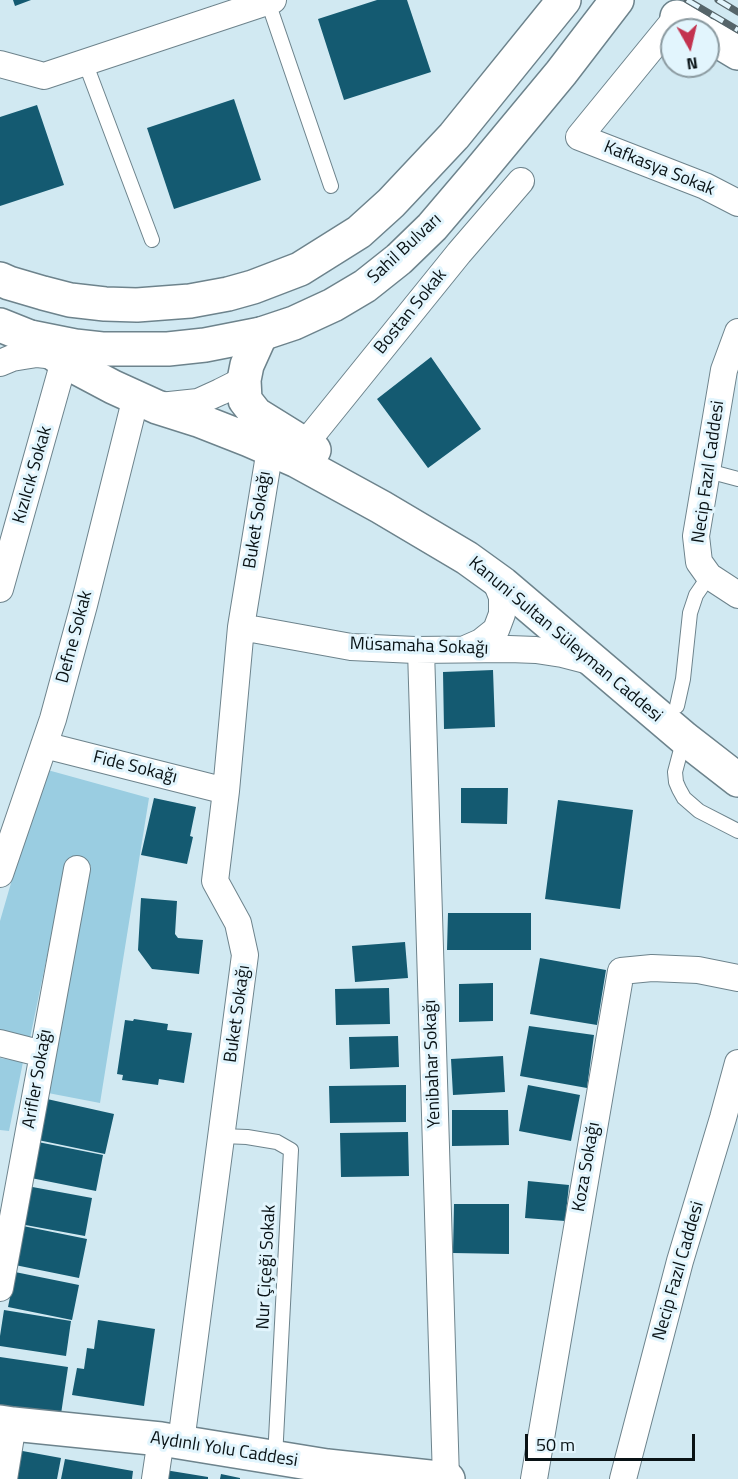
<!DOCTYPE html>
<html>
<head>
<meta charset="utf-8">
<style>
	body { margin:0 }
	#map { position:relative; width:738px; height:1479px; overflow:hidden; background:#d1e9f2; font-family:"Titillium Web",sans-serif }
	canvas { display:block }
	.north { position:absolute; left:660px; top:18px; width:60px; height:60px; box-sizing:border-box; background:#e2f5fd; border:2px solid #8b9aa0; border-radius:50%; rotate:172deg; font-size:16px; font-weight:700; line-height:24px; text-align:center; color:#091215 }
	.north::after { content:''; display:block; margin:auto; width:21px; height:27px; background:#c3334f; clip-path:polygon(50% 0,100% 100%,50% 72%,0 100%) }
	.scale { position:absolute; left:525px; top:1434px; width:170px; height:27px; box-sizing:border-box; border:3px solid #091215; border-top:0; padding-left:8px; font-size:18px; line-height:21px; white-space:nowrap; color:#091215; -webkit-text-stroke:4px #e2f5fd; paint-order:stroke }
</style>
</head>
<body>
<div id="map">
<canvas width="738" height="1479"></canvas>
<div class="north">N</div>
<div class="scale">50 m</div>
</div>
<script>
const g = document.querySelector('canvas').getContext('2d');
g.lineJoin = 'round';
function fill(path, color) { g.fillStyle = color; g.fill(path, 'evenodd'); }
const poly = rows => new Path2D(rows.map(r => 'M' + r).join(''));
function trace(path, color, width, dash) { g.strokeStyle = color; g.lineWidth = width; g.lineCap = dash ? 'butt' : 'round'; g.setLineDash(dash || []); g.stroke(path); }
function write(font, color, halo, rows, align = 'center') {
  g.font = font + ' "Titillium Web",sans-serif'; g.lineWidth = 6; g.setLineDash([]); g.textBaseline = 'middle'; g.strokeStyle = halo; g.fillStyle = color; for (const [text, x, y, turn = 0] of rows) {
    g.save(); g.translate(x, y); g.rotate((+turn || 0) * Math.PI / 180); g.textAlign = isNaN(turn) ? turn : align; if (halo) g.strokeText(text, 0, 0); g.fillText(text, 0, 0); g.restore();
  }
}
fill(poly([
	[44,769,149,798,100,1103,48,1093,91,866,67,860,30,1038,0,1030,0,921],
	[0,1058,23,1062,9,1131,0,1130]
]), '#9acde1');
fill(poly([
	[13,0,31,0,15,6],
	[377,0,407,0,431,72,344,100,318,19],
	[234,99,261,180,174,209,147,128],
	[37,105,64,185,0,206,0,117],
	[431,357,481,429,428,468,377,399],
	[493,670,495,727,444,729,443,672],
	[461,788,508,788,507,824,461,823],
	[154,798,196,807,190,836,193,837,187,864,141,855],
	[558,800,633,810,620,909,545,899],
	[141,898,177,901,175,934,178,938,203,940,199,974,152,969,138,950],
	[448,913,531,913,531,950,447,950],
	[405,942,408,978,355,982,352,946],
	[540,958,606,970,597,1025,530,1014],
	[493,983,493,1021,459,1022,459,984],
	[389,988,390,1024,336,1025,335,989],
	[134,1019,168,1024,167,1030,192,1033,184,1083,159,1079,158,1085,122,1080,123,1075,117,1074,125,1020,133,1021],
	[529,1026,594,1035,587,1088,520,1076],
	[398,1036,399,1067,350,1069,349,1037],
	[503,1056,505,1092,453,1095,451,1059],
	[406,1085,406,1122,330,1123,329,1086],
	[528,1085,580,1095,571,1141,519,1131],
	[47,1099,114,1114,105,1154,38,1140],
	[452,1110,508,1110,509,1145,452,1146],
	[408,1132,409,1176,341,1177,340,1133],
	[38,1142,103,1155,96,1191,31,1178],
	[528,1181,569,1185,565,1221,525,1218],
	[27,1186,92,1198,85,1236,20,1224],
	[454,1204,509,1204,509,1254,453,1253],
	[23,1226,87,1239,79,1278,15,1265],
	[15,1272,79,1285,72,1320,8,1307],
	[4,1310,71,1321,66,1356,0,1346,0,1336],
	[98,1320,155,1329,144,1406,72,1395,77,1368,84,1369,87,1348,94,1349],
	[0,1357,68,1367,61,1414,0,1406],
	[17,1450,61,1458,57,1479,12,1479],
	[65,1459,133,1471,132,1479,61,1479],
	[165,1470,208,1477,208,1479,163,1479],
	[221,1474,240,1478,240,1479,220,1479]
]), '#145a71');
const service = poly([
	[268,2,331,186],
	[85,62,152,240],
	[708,471,738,479],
	[677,706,683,679,690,613,696,595,709,576],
	[684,738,675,772,676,782,679,789,684,798,699,811,738,831],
	[222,1136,247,1137,277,1142,291,1150,275,1458]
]);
const minor = poly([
	[677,17,579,137,705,186,738,203],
	[0,64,44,76,273,0],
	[738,332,724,370,696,536,699,562,709,576,738,595],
	[0,363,12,358,24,356,37,354,56,356],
	[160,406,198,402,220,392,244,380],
	[304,445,459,253,521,181],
	[0,589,64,361],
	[241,627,351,647,415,650,509,649,536,650,562,654,593,662],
	[465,649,481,642,496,630,502,614,502,597,494,577],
	[421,650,446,1479],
	[44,745,226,791],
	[0,874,53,719,84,605,136,397],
	[0,1043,43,1054],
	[0,1288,77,869],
	[181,1442,245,955,238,923,215,881,226,791,241,627,270,449],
	[4,1479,13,1424],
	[155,1479,161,1439],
	[534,1479,621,971,652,968,698,970,738,978],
	[623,1479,680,1261,723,1118,738,1063]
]);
const tertiary = poly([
	[677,17,699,30],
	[708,35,738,53]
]);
const secondary = poly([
	[0,1422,13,1424,161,1439,327,1466,448,1479]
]);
const primary = poly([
	[261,334,247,365,244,380,245,400,256,414,314,450],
	[30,337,64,361,113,387,157,407,198,420,249,440,297,461,381,507,467,558,503,584,684,738,738,780]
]);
const trunk = poly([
	[0,279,9,283,43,293,70,300,105,304,137,305,190,301,228,294,253,287,300,269,359,232,391,203,454,136,564,0],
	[0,325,30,337,75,346,102,349,168,349,205,345,261,334,294,323,333,305,365,286,399,259,432,227,478,173,561,73,617,0]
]);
trace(service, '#6d838c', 16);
trace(minor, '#6d838c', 28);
trace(tertiary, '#6d838c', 36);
trace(secondary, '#6d838c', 36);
trace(primary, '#6d838c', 36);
trace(trunk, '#6d838c', 36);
trace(service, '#fff', 14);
trace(minor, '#fff', 26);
trace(tertiary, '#fff', 33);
trace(secondary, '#fff', 33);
trace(primary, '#fff', 33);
trace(trunk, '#fff', 33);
const rail = poly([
	[687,0,738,30],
	[718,0,738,12]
]);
trace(rail, '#56656a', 7);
trace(rail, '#e2f5fd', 4.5, [14]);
write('18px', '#091215', '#e2f5fd', [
	["Kafkasya Sokak",659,169,22],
	["Sahil Bulvarı",405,249,-43],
	["Bostan Sokak",411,312,-51],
	["Necip Fazıl Caddesi",709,472,-82],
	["Kızılcık Sokak",33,475,-74],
	["Buket Sokağı",258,520,-81],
	["Defne Sokak",75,637,-75],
	["Kanuni Sultan Süleyman Caddesi",565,640,40],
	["Müsamaha Sokağı",419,647,2],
	["Fide Sokağı",135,768,14],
	["Buket Sokağı",238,1014,-82],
	["Yenibahar Sokağı",433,1064,-92],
	["Arifler Sokağı",38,1079,-80],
	["Koza Sokağı",587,1167,-80],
	["Nur Çiçeği Sokak",267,1267,-87],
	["Necip Fazıl Caddesi",679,1271,-74],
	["Aydınlı Yolu Caddesi",224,1450,9]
]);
</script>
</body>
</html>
